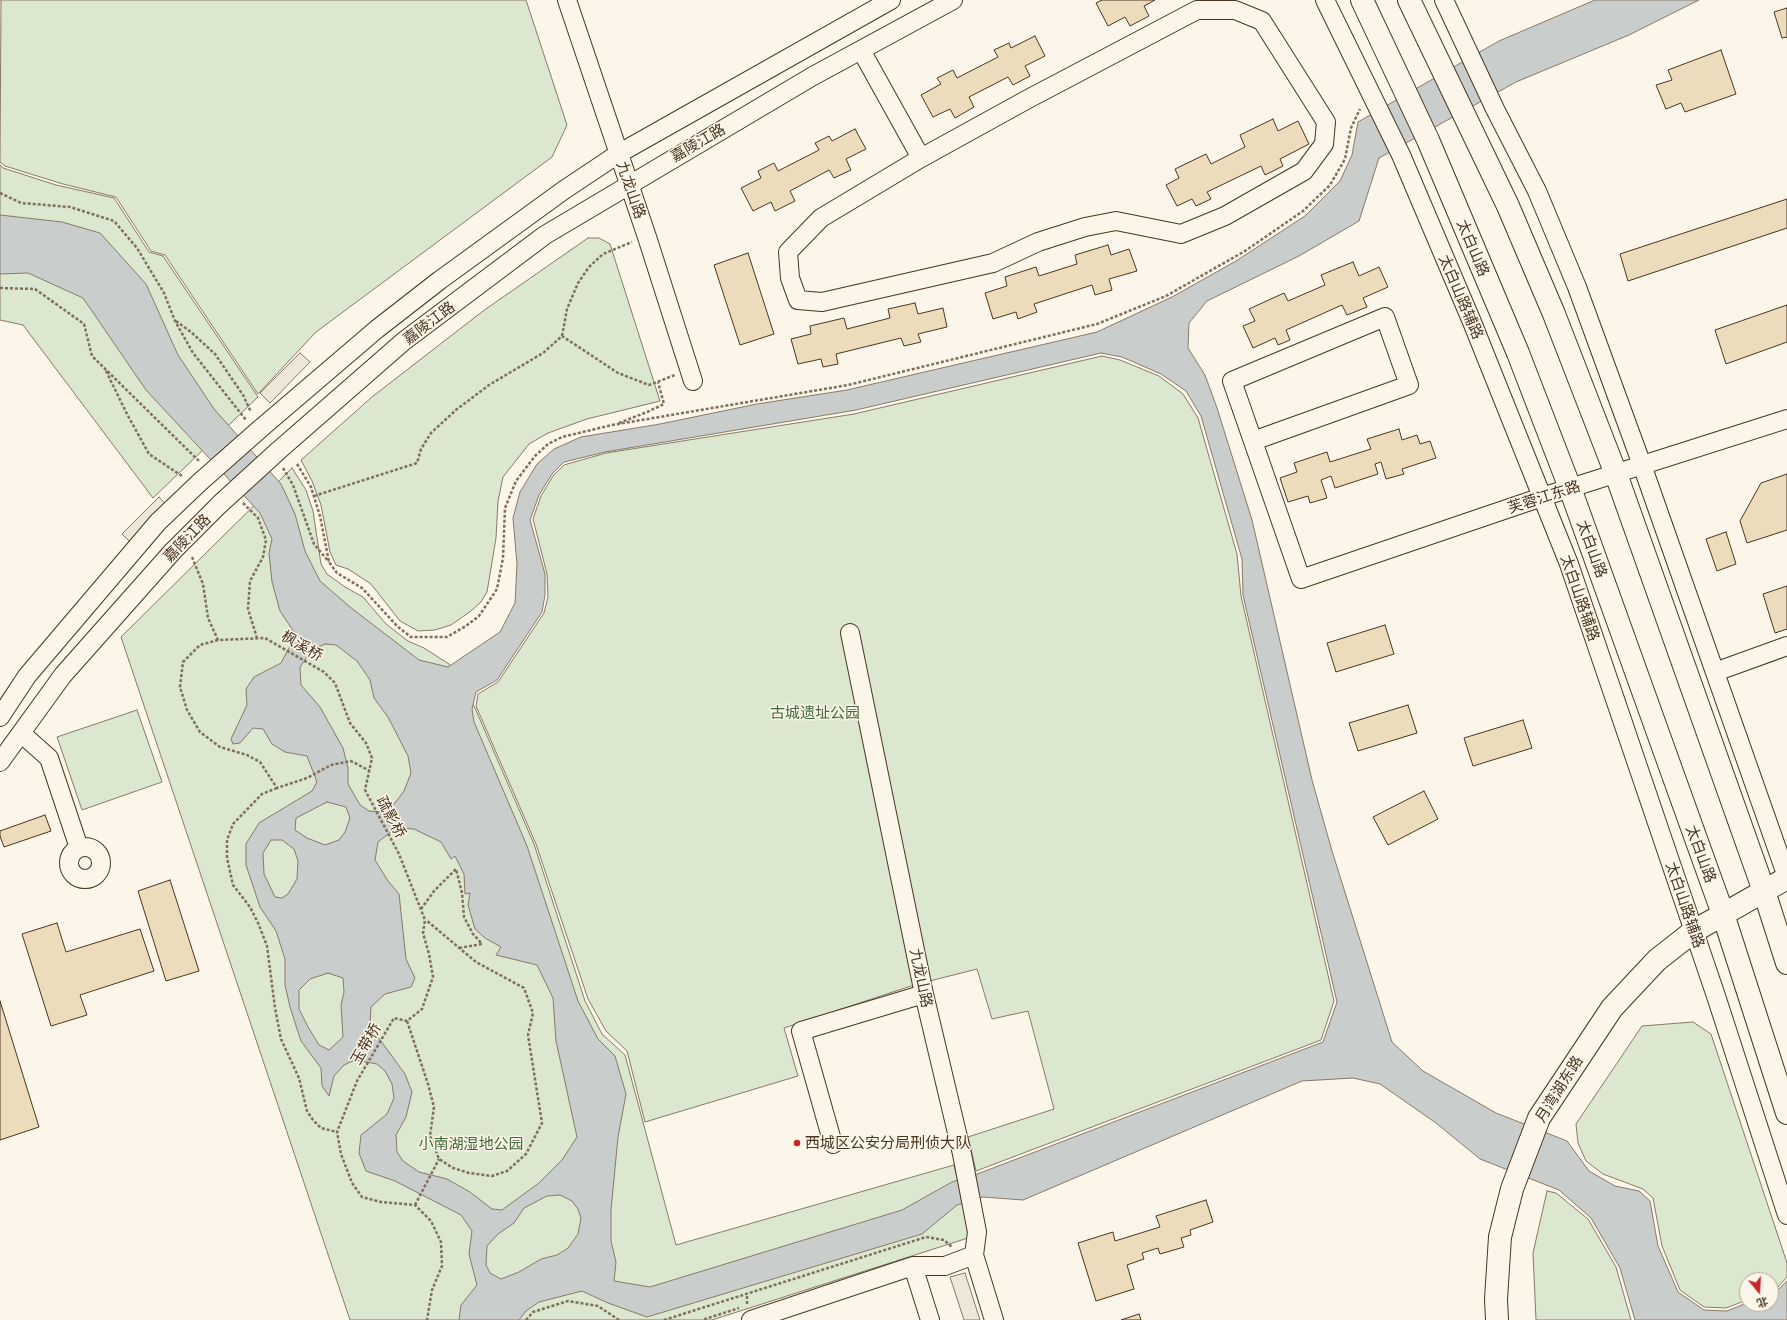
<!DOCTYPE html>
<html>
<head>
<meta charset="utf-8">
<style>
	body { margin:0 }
	#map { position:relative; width:1787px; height:1320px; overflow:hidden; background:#fbf6e9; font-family:Commissioner,"Noto Sans SC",sans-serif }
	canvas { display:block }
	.north { position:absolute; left:1739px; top:1272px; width:40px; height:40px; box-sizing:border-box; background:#fbf6e9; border:1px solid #b4a999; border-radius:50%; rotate:162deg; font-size:11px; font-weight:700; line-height:16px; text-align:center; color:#4a3520 }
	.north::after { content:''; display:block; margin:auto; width:14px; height:18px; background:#c62828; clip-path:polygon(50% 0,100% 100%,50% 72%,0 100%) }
</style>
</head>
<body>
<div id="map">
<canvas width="1787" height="1320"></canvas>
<div class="north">北</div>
</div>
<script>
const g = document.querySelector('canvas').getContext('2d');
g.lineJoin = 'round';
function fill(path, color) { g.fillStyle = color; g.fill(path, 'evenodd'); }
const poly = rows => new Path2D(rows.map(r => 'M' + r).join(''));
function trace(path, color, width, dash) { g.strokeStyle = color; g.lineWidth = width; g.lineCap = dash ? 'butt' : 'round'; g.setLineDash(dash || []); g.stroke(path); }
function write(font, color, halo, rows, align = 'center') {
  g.font = font + ' Commissioner,"Noto Sans SC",sans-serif'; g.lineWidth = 3; g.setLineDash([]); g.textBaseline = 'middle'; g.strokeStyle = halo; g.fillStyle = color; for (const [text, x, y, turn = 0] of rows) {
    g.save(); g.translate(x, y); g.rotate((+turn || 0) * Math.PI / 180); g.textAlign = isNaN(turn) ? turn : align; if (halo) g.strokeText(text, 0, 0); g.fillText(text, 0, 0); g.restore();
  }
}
const green = poly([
	[1,0,526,0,567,125,552,157,316,332,258,394,165,255,151,251,116,197,63,184,5,166,0,162,1,0],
	[0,165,3,168,56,185,114,198,149,252,163,256,258,397,153,498,23,325,0,320,0,165],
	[588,238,599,238,610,244,660,401,587,419,548,433,529,444,503,477,498,501,496,538,487,592,481,602,471,611,451,625,435,630,418,631,400,621,371,584,348,569,336,565,330,552,321,505,312,481,301,460,372,397,483,311,588,238],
	[1102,356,1120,360,1159,376,1183,394,1198,418,1237,554,1241,596,1334,1001,1321,1040,976,1171,968,1137,1054,1109,1028,1011,992,1019,977,969,914,985,784,1028,798,1076,645,1122,627,1051,606,1031,588,999,536,844,476,706,478,694,498,682,544,613,548,597,547,574,533,519,541,496,553,476,564,465,606,453,854,414,1102,356],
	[292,468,306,490,313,511,321,564,327,574,345,587,363,597,386,624,408,641,424,648,449,664,475,708,534,844,585,1001,602,1034,625,1055,676,1245,954,1165,971,1237,712,1320,350,1320,121,637,292,468],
	[137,710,162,782,82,810,57,737,137,710],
	[1693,1022,1711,1034,1787,1263,1787,1277,1778,1287,1771,1290,1771,1280,1747,1280,1747,1300,1726,1308,1704,1307,1680,1290,1662,1246,1653,1198,1643,1189,1603,1174,1586,1161,1578,1143,1576,1124,1642,1026,1693,1022],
	[1547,1191,1556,1193,1588,1219,1616,1267,1631,1320,1536,1320,1533,1253,1547,1191]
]);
fill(green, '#dce7d0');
trace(green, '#887966', 1);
const parking = poly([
	[300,353,310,362,270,403,260,393,300,353],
	[159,497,168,507,132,544,122,534,159,497],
	[965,1273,980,1320,964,1320,950,1277,965,1273]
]);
fill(parking, '#ede7d9');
trace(parking, '#887966', 1);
const water = poly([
	[1595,0,1699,0,1629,35,1516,82,1379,158,1359,221,1299,256,1207,301,1189,323,1188,348,1205,375,1217,408,1252,520,1312,780,1332,851,1392,1042,1423,1071,1496,1113,1567,1141,1589,1171,1615,1186,1639,1191,1650,1201,1658,1246,1678,1292,1704,1310,1727,1311,1747,1303,1747,1304,1771,1304,1771,1293,1779,1289,1787,1281,1787,1320,1635,1320,1620,1268,1591,1218,1559,1190,1480,1159,1436,1123,1380,1084,1353,1078,1302,1081,1023,1200,983,1197,957,1205,922,1234,647,1317,608,1303,582,1291,539,1302,526,1311,519,1320,459,1320,461,1305,477,1285,469,1254,472,1231,461,1215,395,1181,366,1171,359,1153,361,1135,387,1114,394,1098,392,1084,385,1071,377,1064,355,1060,344,1065,334,1076,329,1096,322,1086,321,1068,301,1041,290,1007,285,985,285,959,276,931,260,907,246,865,246,844,259,823,312,791,317,782,307,756,285,752,272,744,263,729,253,728,240,743,233,744,231,739,247,705,246,689,254,677,281,663,296,635,280,611,272,582,269,553,272,539,260,513,146,390,83,298,28,273,0,274,0,215,62,222,100,233,146,284,178,355,214,409,281,484,295,514,305,551,320,581,350,607,419,660,448,667,500,632,515,603,517,564,513,518,520,492,537,464,554,449,581,437,660,424,757,404,847,390,1097,332,1172,297,1236,261,1305,216,1340,181,1352,155,1358,122,1499,41,1595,0],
	[1101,353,1122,357,1161,374,1186,391,1201,416,1242,559,1243,595,1337,1002,1323,1042,980,1173,952,1182,902,1210,650,1287,614,1281,616,1262,611,1241,611,1210,618,1137,626,1094,615,1056,598,1039,578,1001,527,846,474,722,472,709,476,692,497,680,542,612,545,595,545,574,530,520,539,495,552,474,564,462,605,452,856,410,1101,353],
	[325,644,336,645,357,661,370,680,374,698,388,717,408,756,411,773,404,791,395,803,383,812,369,811,360,805,348,784,348,768,343,748,320,707,301,685,300,667,312,650,325,644],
	[327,802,346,807,350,818,345,832,339,840,325,845,307,838,295,830,296,818,327,802],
	[396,828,414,829,441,842,451,859,455,856,464,874,465,894,470,893,468,905,475,929,485,938,501,947,496,955,537,965,553,998,556,1041,577,1137,562,1160,539,1183,502,1210,492,1209,470,1192,447,1179,419,1172,403,1161,397,1152,396,1135,406,1117,412,1092,405,1074,370,1026,371,1007,385,994,411,987,415,978,406,959,399,894,388,881,375,860,378,842,396,828],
	[271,840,282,840,294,849,298,861,297,879,288,894,282,898,275,897,264,874,263,853,271,840],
	[328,973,343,978,344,992,341,1005,343,1037,329,1050,319,1045,308,1027,299,1009,299,990,310,979,328,973],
	[560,1195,572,1201,578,1209,581,1218,578,1234,568,1248,557,1255,541,1259,519,1272,501,1279,490,1273,486,1265,487,1246,498,1234,514,1223,524,1208,547,1196,560,1195]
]);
fill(water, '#c9cecd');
trace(water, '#887966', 1);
const building = poly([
	[1102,0,1155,0,1144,6,1149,16,1130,26,1125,17,1108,26,1096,3,1102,0],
	[1787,8,1787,37,1782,38,1774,12,1787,8],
	[1035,36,1045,56,1025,66,1030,76,1013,85,1008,77,969,97,974,107,955,118,950,109,933,117,921,95,941,84,937,78,953,70,957,78,998,57,994,50,1009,43,1011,48,1035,36],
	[1721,50,1736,94,1685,112,1681,103,1666,109,1656,85,1672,80,1668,70,1721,50],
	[1273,119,1278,131,1298,121,1309,144,1280,159,1283,166,1265,175,1261,166,1207,192,1211,199,1196,206,1192,199,1177,206,1166,185,1179,178,1175,169,1206,154,1211,164,1245,147,1240,135,1273,119],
	[855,129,866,149,846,159,851,170,834,178,829,170,790,191,795,201,775,211,771,202,753,211,741,188,761,178,758,171,774,163,778,171,819,150,815,143,829,136,832,141,855,129],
	[1787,199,1787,228,1628,281,1620,254,1787,199],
	[1108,245,1111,255,1129,249,1137,271,1109,279,1112,290,1095,295,1092,285,1034,304,1037,312,1018,319,1016,312,993,319,985,293,1007,286,1005,277,1036,267,1039,276,1077,264,1075,255,1108,245],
	[748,253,774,334,740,345,714,265,748,253],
	[1353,262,1359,276,1379,267,1388,287,1363,298,1367,307,1347,315,1342,305,1286,330,1290,340,1278,345,1275,338,1253,348,1243,326,1255,321,1249,309,1284,293,1288,301,1325,285,1321,275,1353,262],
	[915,303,918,314,943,308,947,327,918,334,921,342,904,346,901,338,836,354,838,364,823,367,821,359,798,364,791,339,811,334,810,326,844,318,847,329,890,318,888,309,915,303],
	[1787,305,1787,342,1726,364,1715,330,1787,305],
	[1399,429,1402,440,1417,435,1420,444,1430,441,1436,458,1402,469,1404,474,1386,479,1381,462,1375,464,1378,474,1335,488,1331,476,1321,480,1327,498,1310,503,1308,496,1288,502,1280,478,1297,472,1294,463,1327,452,1330,462,1371,449,1367,439,1399,429],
	[1787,474,1787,530,1747,543,1740,521,1761,483,1787,474],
	[1726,532,1736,564,1717,571,1706,539,1726,532],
	[1787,586,1787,629,1775,633,1763,594,1787,586],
	[1385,625,1394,654,1336,672,1327,643,1385,625],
	[1408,705,1417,733,1358,751,1349,723,1408,705],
	[1523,720,1532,748,1473,766,1464,738,1523,720],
	[1424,791,1438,819,1388,845,1373,817,1424,791],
	[45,815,51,831,4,847,0,836,0,831,45,815],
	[170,880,199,971,166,981,138,891,170,880],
	[57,923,66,952,140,929,154,971,80,995,87,1015,51,1026,22,934,57,923],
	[0,1001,39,1127,0,1140,0,1001],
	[1206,1200,1213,1222,1190,1230,1191,1235,1181,1238,1184,1247,1160,1254,1158,1248,1142,1253,1144,1259,1127,1265,1134,1289,1096,1301,1078,1243,1113,1232,1115,1241,1160,1227,1156,1216,1206,1200],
	[1139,1314,1141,1320,1121,1320,1139,1314]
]);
fill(building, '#ecdcbc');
trace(building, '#4a3520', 1);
const minor = poly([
	[567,0,647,237,693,381],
	[1325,0,1401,155,1472,322,1569,564,1716,996,1787,1215],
	[1444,0,1495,109,1537,191,1577,287,1642,465,1787,877],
	[861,50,921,158,821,218,788,252,790,278,798,300,822,302,993,263,1038,242,1085,227,1116,221,1181,234,1225,216,1304,171,1324,144,1326,122,1262,21,1235,10,1197,10,1028,99,921,158],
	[260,429,377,329,440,280,564,190,618,154,891,0],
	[1253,441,1409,385,1385,317,1232,381,1301,579,1542,497,1787,419],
	[278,451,404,341,545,235,813,76,953,0],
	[850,633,924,994,962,1154,977,1232,974,1255,994,1320],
	[1715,672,1787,646],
	[0,717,27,676,158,522,200,482],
	[22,734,49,758,79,848],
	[0,762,63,675,173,551,220,504],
	'69 863a16 16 0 1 1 32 0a16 16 0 1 1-32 0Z',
	[833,1144,801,1031,924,994],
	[913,1266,930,1320],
	[751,1320,913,1266,945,1266,974,1255]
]);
const major = poly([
	[1362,0,1428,140,1518,353,1570,488,1723,914,1787,1113],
	[1409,0,1508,206,1554,314,1616,474,1764,891,1787,963],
	[1497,1320,1496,1299,1500,1237,1512,1189,1539,1118,1612,1008,1657,960,1694,931,1787,878]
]);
trace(minor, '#4a3520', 20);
trace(major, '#4a3520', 24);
trace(poly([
	[0,193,21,203,70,207,114,221,137,248,164,293,175,321,193,353,246,420],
	[0,288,35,289,84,324,92,356,199,461],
	[176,321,191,332,215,354,243,395,251,412],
	[562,336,567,309,578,283,589,267,603,254,632,242],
	[106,371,127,414,149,454,182,476],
	[619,423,647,412,664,404,658,382],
	[612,425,848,385,1097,324,1166,296,1245,251,1303,211,1330,185,1345,159,1351,128,1360,109],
	[297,464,311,487,320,516,329,562,337,573,362,588,398,627,411,637,447,637,466,626,479,616,497,589,503,558,505,508,516,481,535,456,548,444,562,437,612,425],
	[283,468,293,485,314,544,329,562],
	[314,496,417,463,421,449,431,433,457,409,489,385,543,353,562,336,618,373,649,385,675,375],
	[243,503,258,518,266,540,263,557,250,581,248,609,257,638],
	[192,557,203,584,208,618,218,640,265,638,324,672,335,683,350,723,366,743,372,758,365,790,399,854,425,920,423,933,429,954,433,977,422,1009,407,1021,394,1018,357,1081,337,1132,341,1154,352,1183,362,1197,381,1202,415,1205,431,1221,441,1242,442,1266,432,1290,427,1320],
	[218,640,200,645,183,662,180,687,187,710,200,732,220,747,247,755,260,762,277,788,307,778,331,765,351,761,370,771],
	[277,788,262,794,233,824,227,840,227,858,233,885,250,907,259,925,267,946,275,1008,281,1039,299,1078,307,1111,313,1120,321,1128,337,1132],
	[421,909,434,891,456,869,462,893,464,917,473,934,482,944,459,948],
	[407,1021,428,1084,434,1107,430,1136,439,1159,453,1168,469,1173,492,1176,507,1171,526,1154,542,1123,528,1035,533,1013,524,988,476,962,426,920],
	[415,1205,439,1159],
	[747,1304,747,1295],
	[526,1320,533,1312,568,1301,598,1306,619,1320],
	[664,1320,926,1237,944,1240,952,1247],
	[705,1320,705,1319,739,1308]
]), '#7f6f5c', 2.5, [3, 2]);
trace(minor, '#fbf6e9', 18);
trace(major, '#fbf6e9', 22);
const minorBridge = poly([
	[200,482,260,429],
	[220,504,278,451]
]);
trace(minorBridge, '#4a3520', 20, []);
trace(minorBridge, '#fbf6e9', 18);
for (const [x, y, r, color] of [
	[797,1143,4,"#c62828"]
]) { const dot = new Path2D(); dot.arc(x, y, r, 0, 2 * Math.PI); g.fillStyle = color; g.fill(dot); trace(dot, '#fbf6e9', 1.5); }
write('15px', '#4a3520', '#fbf6e9', [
	["嘉陵江路",698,143,-30],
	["九龙山路",631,190,71],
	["太白山路",1473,248,67],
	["太白山路辅路",1461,297,67],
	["嘉陵江路",429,323,-37],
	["芙蓉江东路",1544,497,-18],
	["嘉陵江路",187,538,-46],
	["太白山路",1592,549,70],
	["太白山路辅路",1580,598,71],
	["枫溪桥",302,646,30],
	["疏影桥",391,817,62],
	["太白山路",1701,854,70],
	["太白山路辅路",1685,905,71],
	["九龙山路",921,978,78],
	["玉带桥",366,1044,-60],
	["月湾湖东路",1559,1089,-58]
]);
write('15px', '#436837', '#fbf6e9', [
	["古城遗址公园",815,713],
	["小南湖湿地公园",471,1144]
]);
write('15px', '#4a3520', '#fbf6e9', [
	["西城区公安分局刑侦大队",805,1143]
], 'left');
</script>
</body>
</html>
